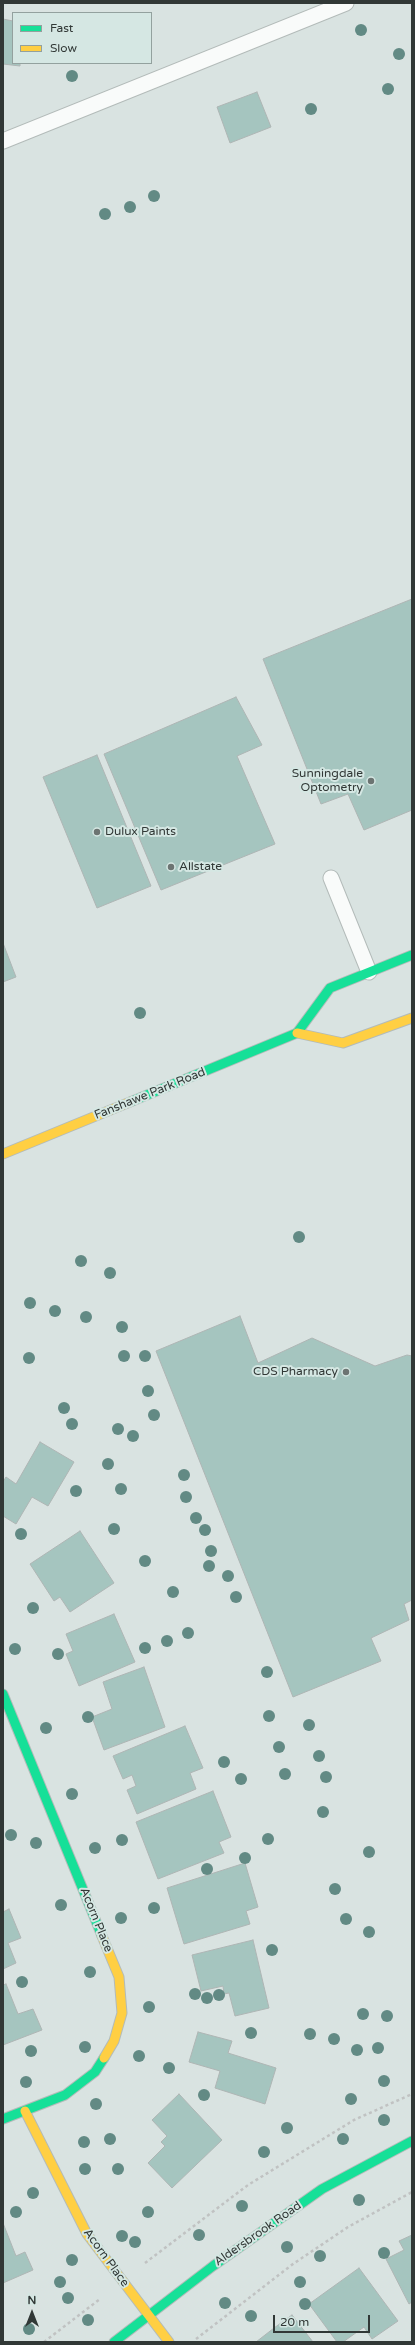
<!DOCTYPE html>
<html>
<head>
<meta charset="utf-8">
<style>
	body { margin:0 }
	#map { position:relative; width:415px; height:2345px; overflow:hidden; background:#d9e3e1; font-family:"Varela Round",sans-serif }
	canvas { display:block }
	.frame { position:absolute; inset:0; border:4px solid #313836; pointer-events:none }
	.legend { position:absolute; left:12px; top:12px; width:140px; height:52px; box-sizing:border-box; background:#d5e7e3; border:1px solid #93a19e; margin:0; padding:5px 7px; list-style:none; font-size:12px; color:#313836 }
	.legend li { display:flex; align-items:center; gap:8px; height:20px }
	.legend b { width:20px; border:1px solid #93a19e }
	.north { position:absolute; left:12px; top:2293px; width:40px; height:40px; -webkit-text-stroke:3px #d5e7e3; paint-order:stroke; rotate:0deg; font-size:11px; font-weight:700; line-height:16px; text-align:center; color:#313836 }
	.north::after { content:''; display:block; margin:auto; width:14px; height:18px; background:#313836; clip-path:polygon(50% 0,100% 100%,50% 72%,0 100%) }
	.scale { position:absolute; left:273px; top:2315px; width:97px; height:18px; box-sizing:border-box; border:2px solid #313836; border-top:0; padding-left:5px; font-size:12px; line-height:14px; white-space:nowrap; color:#313836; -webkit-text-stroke:3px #d5e7e3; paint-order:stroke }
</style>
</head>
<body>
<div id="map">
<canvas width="415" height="2345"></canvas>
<div class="frame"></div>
<ul class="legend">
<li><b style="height:5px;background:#16e098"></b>Fast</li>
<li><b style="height:5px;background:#ffcf43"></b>Slow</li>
</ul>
<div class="north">N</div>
<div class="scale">20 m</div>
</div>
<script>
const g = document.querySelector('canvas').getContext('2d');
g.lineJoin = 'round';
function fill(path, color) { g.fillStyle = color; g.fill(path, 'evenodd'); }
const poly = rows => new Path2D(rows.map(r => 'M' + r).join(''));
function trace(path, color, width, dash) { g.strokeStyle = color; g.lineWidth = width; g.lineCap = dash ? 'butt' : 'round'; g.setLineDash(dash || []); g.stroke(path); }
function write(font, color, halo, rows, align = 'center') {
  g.font = font + ' "Varela Round",sans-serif'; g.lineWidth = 4; g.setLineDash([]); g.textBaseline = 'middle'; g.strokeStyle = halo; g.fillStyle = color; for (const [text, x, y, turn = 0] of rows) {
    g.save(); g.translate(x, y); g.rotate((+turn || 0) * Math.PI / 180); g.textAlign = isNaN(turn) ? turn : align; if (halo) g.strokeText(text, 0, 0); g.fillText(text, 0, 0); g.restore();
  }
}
const building = poly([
	[3,19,13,21,13,63,20,63,20,66,3,64,3,19],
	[257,92,271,127,230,143,217,107,257,92],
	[412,599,412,810,364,830,348,794,321,804,263,659,412,599],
	[236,697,262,745,237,756,275,844,161,890,104,754,236,697],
	[97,755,151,886,97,908,43,777,97,755],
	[3,943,16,977,3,982,3,943],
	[240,1316,258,1363,312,1338,375,1366,407,1355,412,1356,412,1600,404,1604,409,1620,371,1638,381,1661,293,1697,156,1351,240,1316],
	[40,1442,74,1462,48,1506,32,1497,16,1524,3,1516,3,1482,6,1477,16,1484,40,1442],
	[80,1531,114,1583,70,1612,60,1597,54,1601,30,1564,80,1531],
	[114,1614,135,1662,79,1686,66,1654,73,1651,66,1634,114,1614],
	[144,1667,165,1727,104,1750,92,1717,112,1709,103,1682,144,1667],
	[185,1726,203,1768,190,1773,196,1789,137,1814,127,1790,136,1786,132,1775,123,1779,113,1756,185,1726],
	[213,1791,231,1837,219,1842,224,1853,158,1879,136,1822,213,1791],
	[245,1863,258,1907,246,1911,250,1924,184,1944,167,1888,245,1863],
	[9,1909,21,1938,8,1943,16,1963,3,1969,3,1912,9,1909],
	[253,1940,269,2008,235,2016,229,1993,224,1994,223,1986,201,1991,192,1955,253,1940],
	[6,1984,18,2014,33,2009,42,2030,3,2045,3,1985,6,1984],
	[198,2032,232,2041,228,2053,276,2068,265,2104,215,2088,220,2071,189,2062,198,2032],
	[179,2094,222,2140,172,2188,148,2163,165,2146,161,2142,167,2136,152,2120,179,2094],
	[3,2223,16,2256,25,2252,33,2270,3,2283,3,2223],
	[412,2235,412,2302,409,2304,386,2259,404,2250,399,2241,412,2235],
	[359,2268,398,2321,372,2339,364,2327,343,2342,337,2342,309,2304,359,2268],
	[292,2315,313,2342,256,2342,274,2328,292,2315]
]);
fill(building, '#a5c5bf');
trace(building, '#aeb5b4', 1);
const lane = poly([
	[3,141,346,3],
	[331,878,369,972]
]);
const fast = poly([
	[130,1102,297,1033,330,988,412,955],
	[3,1694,102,1936],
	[3,2119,65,2095,95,2072,104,2058],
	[114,2342,213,2266,322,2189,412,2141]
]);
const slow = poly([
	[297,1033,343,1043,412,1018],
	[3,1154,130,1102],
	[102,1936,119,1977,122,2013,114,2041,104,2058],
	[25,2111,87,2234,169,2342]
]);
trace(lane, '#b3bbb9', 17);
trace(fast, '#b3bbb9', 11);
trace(slow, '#b3bbb9', 11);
trace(poly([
	[145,2263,248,2185,354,2120,412,2094],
	[196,2339,293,2264,348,2227,412,2192],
	[44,2342,100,2299]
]), '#c0c2c2', 2.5, [3, 3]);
trace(lane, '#f9fbfa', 15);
trace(fast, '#16e098', 9);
trace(slow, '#ffcf43', 9);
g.fillStyle = '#628a84';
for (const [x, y] of [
	[361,30],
	[399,54],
	[72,76],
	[388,89],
	[311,109],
	[154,196],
	[130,207],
	[105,214],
	[140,1013],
	[299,1237],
	[81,1261],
	[110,1273],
	[30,1303],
	[55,1311],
	[86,1317],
	[122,1327],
	[124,1356],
	[145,1356],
	[29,1358],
	[148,1391],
	[64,1408],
	[154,1415],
	[72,1424],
	[118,1429],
	[133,1436],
	[108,1464],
	[184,1475],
	[121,1489],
	[76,1491],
	[186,1497],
	[196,1518],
	[114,1529],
	[205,1530],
	[21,1534],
	[211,1551],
	[145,1561],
	[209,1566],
	[228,1576],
	[173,1592],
	[236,1597],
	[33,1608],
	[188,1633],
	[167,1641],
	[145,1648],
	[15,1649],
	[58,1654],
	[267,1672],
	[269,1716],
	[88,1717],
	[309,1725],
	[46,1728],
	[279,1747],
	[319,1756],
	[224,1762],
	[285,1774],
	[326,1777],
	[241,1779],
	[72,1794],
	[323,1812],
	[11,1835],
	[268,1839],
	[122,1840],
	[36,1843],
	[95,1848],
	[369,1852],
	[245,1858],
	[207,1869],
	[335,1889],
	[61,1905],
	[154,1908],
	[121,1918],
	[346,1919],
	[369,1932],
	[272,1950],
	[90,1972],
	[22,1982],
	[195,1994],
	[219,1995],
	[207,1998],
	[149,2007],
	[363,2014],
	[387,2016],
	[251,2033],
	[310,2034],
	[334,2039],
	[85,2047],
	[378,2048],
	[357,2050],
	[31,2051],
	[139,2056],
	[169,2068],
	[384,2081],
	[26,2082],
	[204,2095],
	[351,2099],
	[96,2104],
	[384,2120],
	[287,2128],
	[110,2139],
	[343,2139],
	[84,2142],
	[264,2152],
	[85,2169],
	[118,2169],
	[33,2193],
	[359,2200],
	[242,2206],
	[16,2212],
	[148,2212],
	[199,2235],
	[122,2236],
	[135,2242],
	[287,2247],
	[384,2253],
	[320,2256],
	[72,2260],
	[60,2282],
	[300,2282],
	[68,2298],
	[225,2303],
	[305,2304],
	[251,2316],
	[88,2320],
	[29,2329]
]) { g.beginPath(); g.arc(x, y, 6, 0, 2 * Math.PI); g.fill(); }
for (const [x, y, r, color] of [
	[371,781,4,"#6c7472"],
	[97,832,4,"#6c7472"],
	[171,867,4,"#6c7472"],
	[346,1372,4,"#6c7472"]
]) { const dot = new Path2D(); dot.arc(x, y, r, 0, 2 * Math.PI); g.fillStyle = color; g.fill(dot); trace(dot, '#d5e7e3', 1.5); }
write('12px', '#313836', '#d5e7e3', [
	["Sunningdale",363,774],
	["Optometry",363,788],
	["Dulux Paints",105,832,"left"],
	["Allstate",179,867,"left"],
	["CDS Pharmacy",338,1372]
], 'right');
write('12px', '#313836', '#d5e7e3', [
	["Fanshawe Park Road",150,1094,-22],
	["Acorn Place",96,1920,68],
	["Aldersbrook Road",258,2234,-35],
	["Acorn Place",106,2258,54]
]);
</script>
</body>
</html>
